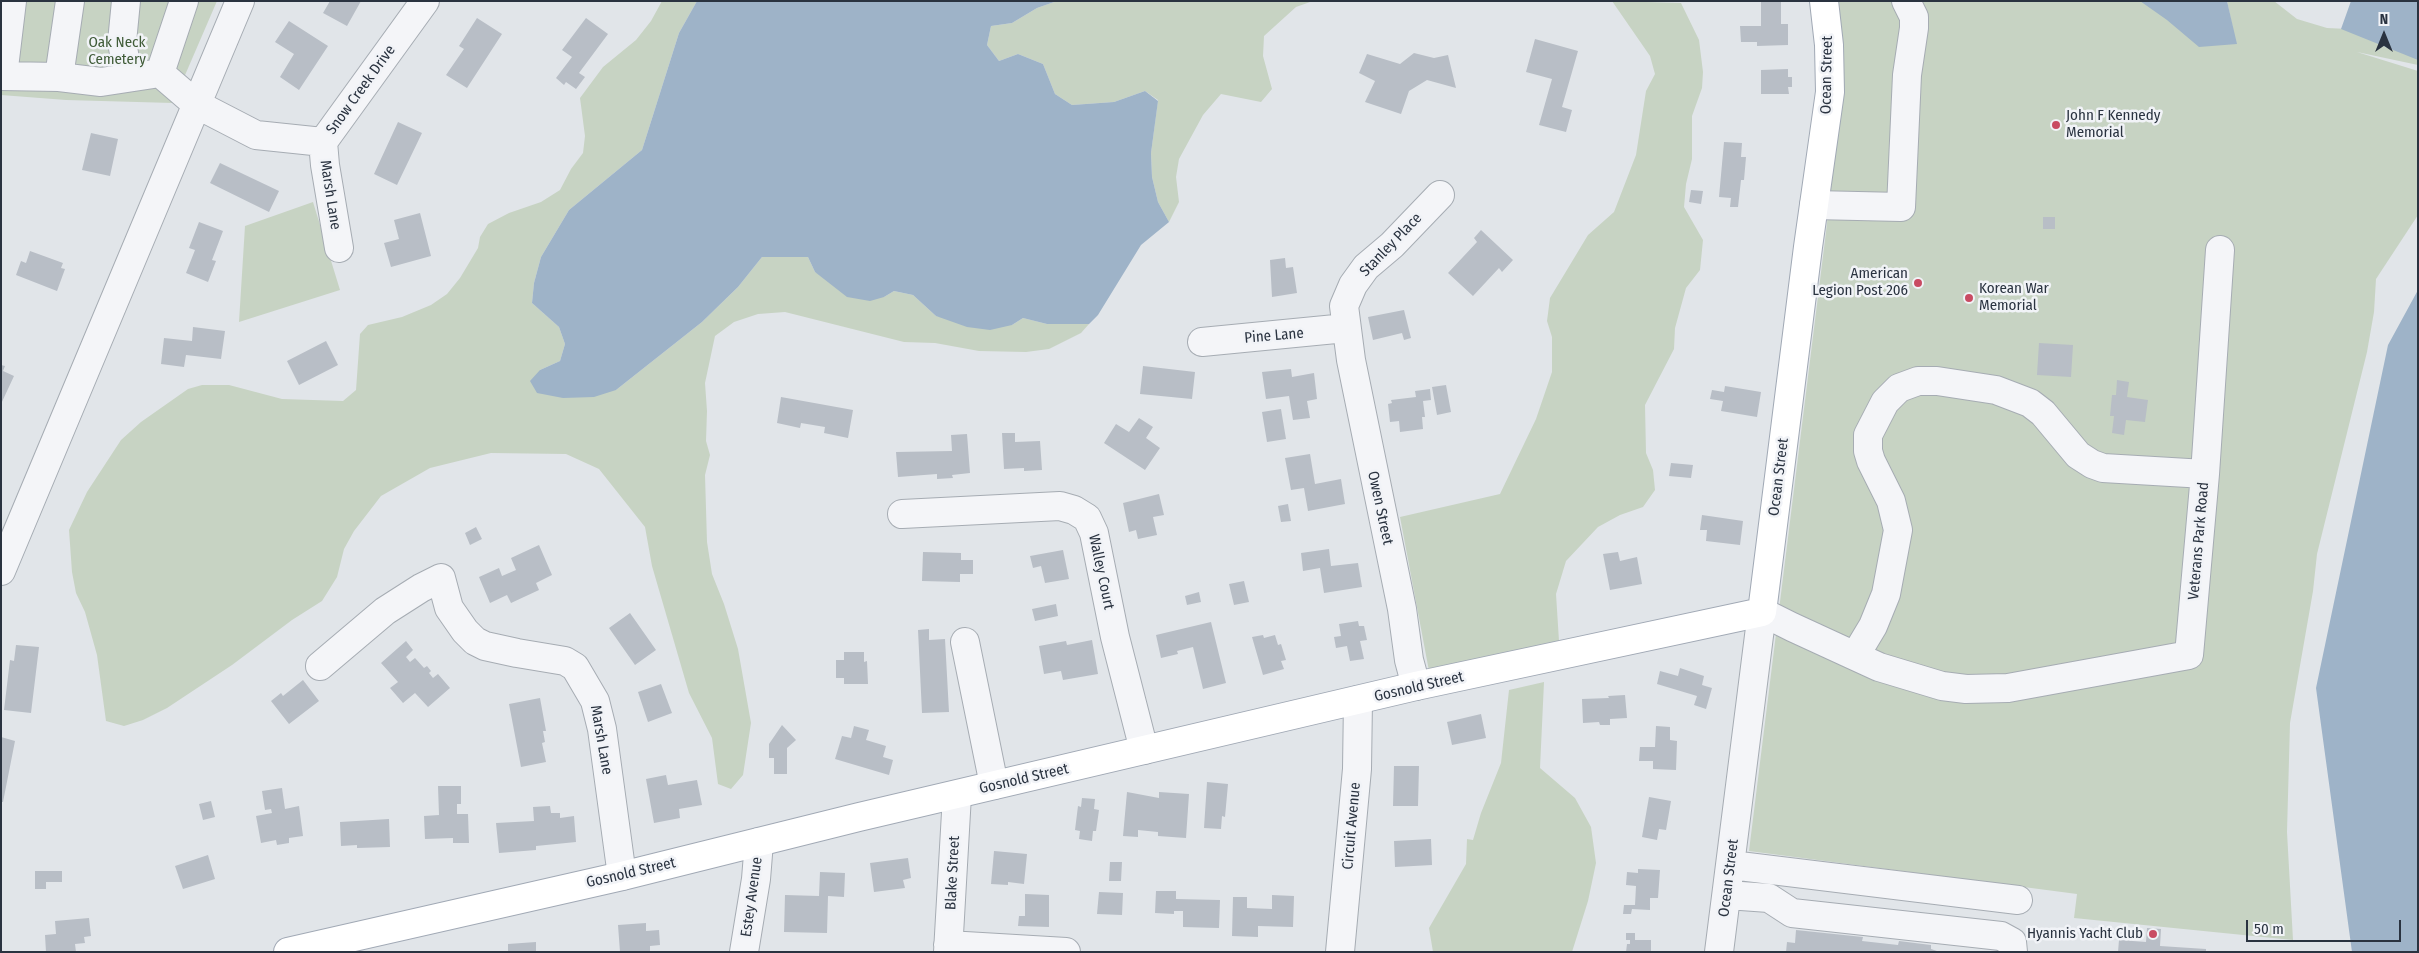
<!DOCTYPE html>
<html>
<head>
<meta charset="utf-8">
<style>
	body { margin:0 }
	#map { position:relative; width:2419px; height:953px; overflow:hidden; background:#e1e5e9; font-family:"Fira Sans Condensed",sans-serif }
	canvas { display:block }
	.frame { position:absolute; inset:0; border:2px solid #2a3340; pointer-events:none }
	.north { position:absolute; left:2359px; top:10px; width:50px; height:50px; -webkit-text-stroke:4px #f1f3f7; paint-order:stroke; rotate:0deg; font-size:14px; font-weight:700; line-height:20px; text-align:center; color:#2a3340 }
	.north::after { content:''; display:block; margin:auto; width:18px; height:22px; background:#2a3340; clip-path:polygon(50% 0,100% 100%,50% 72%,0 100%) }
	.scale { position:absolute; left:2246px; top:920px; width:155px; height:22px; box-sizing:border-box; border:2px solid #2a3340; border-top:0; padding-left:6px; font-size:15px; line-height:18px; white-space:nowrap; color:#2a3340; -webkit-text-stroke:4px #f1f3f7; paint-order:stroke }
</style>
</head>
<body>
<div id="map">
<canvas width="2419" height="953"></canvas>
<div class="frame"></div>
<div class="north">N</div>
<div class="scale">50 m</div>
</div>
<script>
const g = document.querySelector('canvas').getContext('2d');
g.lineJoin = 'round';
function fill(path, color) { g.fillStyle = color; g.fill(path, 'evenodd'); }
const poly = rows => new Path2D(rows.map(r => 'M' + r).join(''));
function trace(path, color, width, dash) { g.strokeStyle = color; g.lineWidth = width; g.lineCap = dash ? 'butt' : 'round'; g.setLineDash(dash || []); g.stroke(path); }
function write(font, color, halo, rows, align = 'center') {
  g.font = font + ' "Fira Sans Condensed",sans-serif'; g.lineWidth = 5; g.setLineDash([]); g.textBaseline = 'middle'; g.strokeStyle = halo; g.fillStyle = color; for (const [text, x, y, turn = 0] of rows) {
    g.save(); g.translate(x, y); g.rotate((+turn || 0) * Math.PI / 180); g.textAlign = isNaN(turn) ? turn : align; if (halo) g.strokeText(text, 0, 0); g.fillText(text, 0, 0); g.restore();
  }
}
fill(poly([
	[1,1,217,1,173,103,66,100,1,95],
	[662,1,697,1,679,33,642,150,569,210,541,257,534,283,532,303,559,327,565,344,560,361,540,370,616,390,702,322,738,287,762,257,777,256,808,257,815,272,884,297,894,291,913,295,936,316,1012,325,1023,318,1047,324,1089,324,1081,333,1049,349,1026,352,979,351,935,343,904,342,785,312,758,314,734,322,715,336,705,383,707,411,706,441,710,455,705,475,707,542,712,574,724,604,738,649,751,723,743,775,731,789,718,784,712,738,689,693,652,566,645,527,599,469,566,454,491,453,430,468,381,496,354,531,344,549,337,577,322,601,292,620,232,665,167,708,143,720,124,726,106,721,97,655,85,612,76,593,72,572,69,530,87,492,121,440,141,422,188,389,202,385,229,385,282,399,343,401,356,390,360,334,368,325,402,317,431,305,447,294,460,278,478,248,480,237,488,224,509,213,541,202,560,190,571,169,583,153,585,136,580,98,603,67,636,40,651,21],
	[1057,1,1313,1,1296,7,1264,36,1263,56,1272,89,1261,102,1221,94,1203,115,1179,159,1176,177,1179,202,1169,222,1158,202,1152,177,1151,153,1158,100,1145,91,1114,102,1072,105,1055,94,1043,64,1018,54,999,61,987,45,991,26,1012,23,1037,8],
	[1612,1,1681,3,1699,40,1703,72,1702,88,1692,116,1692,159,1686,184,1684,207,1703,240,1700,270,1686,288,1675,328,1674,349,1645,405,1646,453,1653,470,1655,490,1643,507,1620,515,1598,527,1566,561,1556,594,1559,641,1429,671,1400,517,1500,494,1536,419,1552,372,1552,337,1547,321,1550,298,1588,235,1614,212,1636,155,1646,91,1655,74,1650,56],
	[1839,1,2157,1,2233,29,2227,1,2274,1,2297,19,2327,28,2348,29,2418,1,2418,65,2357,52,2418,71,2418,215,2376,279,2374,312,2367,352,2317,554,2313,591,2290,723,2287,832,2293,940,2074,918,2077,894,1749,851,1826,232,1838,124,1842,47],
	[313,202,340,290,239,322,245,226],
	[1544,682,1540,768,1575,798,1591,827,1596,863,1588,901,1572,952,1433,952,1429,928,1466,864,1467,839,1473,840,1481,813,1501,763,1509,690]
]), '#c7d3c3');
fill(poly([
	[697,1,1057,1,1037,8,1012,23,991,26,987,45,999,61,1018,54,1043,64,1055,94,1072,105,1114,102,1145,91,1158,101,1151,153,1152,177,1158,202,1169,222,1141,245,1098,315,1089,324,1047,324,1023,318,1012,325,990,330,967,327,936,316,913,295,894,291,884,297,870,301,847,297,815,272,808,257,762,257,738,287,702,322,616,390,594,397,563,398,537,393,530,381,540,370,560,361,565,344,559,327,532,303,534,283,541,257,569,210,642,150,679,33],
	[2140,1,2227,1,2237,44,2199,47,2167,20],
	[2351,1,2418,1,2418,60,2341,29],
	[2418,290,2418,952,2352,952,2316,688,2388,345]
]), '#9eb3c8');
fill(poly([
	[330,1,361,1,347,26,323,13],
	[1761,1,1781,1,1781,24,1788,24,1788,45,1757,46,1757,42,1741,42,1740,26,1761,26],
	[477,18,502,34,467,88,446,75,464,49,459,46],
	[586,18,608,34,579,73,585,77,576,89,566,82,564,85,556,78,572,57,562,50],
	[289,21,328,46,299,90,280,77,294,54,275,42],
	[1535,39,1578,51,1562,107,1572,110,1566,132,1539,125,1552,79,1526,72],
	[1414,53,1434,58,1448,55,1456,88,1427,80,1409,91,1401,114,1365,102,1375,81,1359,73,1367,54,1400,64],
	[1788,69,1788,77,1792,77,1792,87,1788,87,1789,94,1761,94,1761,70],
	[398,122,422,133,397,185,374,174],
	[91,133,118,139,110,176,82,170],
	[1724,142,1742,143,1741,157,1746,157,1744,180,1741,180,1738,207,1730,207,1731,198,1719,197],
	[220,163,279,191,269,212,210,183],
	[1691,190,1703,191,1701,204,1689,202],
	[420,213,431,256,391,267,384,243,399,239,394,220],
	[2043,217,2055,217,2055,229,2043,229],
	[199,222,223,231,212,260,216,261,208,282,186,273,195,250,189,248],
	[1481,230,1513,260,1502,272,1499,268,1473,296,1448,273,1477,242,1474,238],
	[30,251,63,263,61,268,65,269,57,291,16,275,21,261,26,263],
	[1285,258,1286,268,1293,267,1297,293,1272,297,1270,260],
	[1404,310,1411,338,1404,340,1402,333,1373,340,1368,317],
	[193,327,225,331,221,359,186,355,184,367,161,364,164,338,192,341],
	[326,341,338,365,299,385,287,361],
	[2039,343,2073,345,2071,377,2037,375],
	[1,365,5,366,3,371,14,376,1,404],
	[1143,366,1195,372,1192,399,1140,394],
	[1291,369,1292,377,1314,373,1317,399,1307,401,1310,418,1293,420,1289,396,1266,399,1262,372],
	[2117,380,2129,382,2127,397,2148,400,2145,422,2126,420,2124,435,2112,433,2114,416,2110,416,2112,395,2116,395],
	[1446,385,1451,412,1437,415,1432,387],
	[1725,386,1761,392,1757,417,1721,411,1723,401,1710,399,1712,390,1724,392],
	[1430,389,1431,400,1423,401,1425,417,1422,417,1423,429,1400,432,1399,421,1390,422,1388,404,1392,403,1391,400,1416,397,1415,391],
	[781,397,853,410,848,438,824,433,825,427,801,423,800,428,777,423],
	[1281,409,1286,439,1267,442,1262,412],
	[1139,418,1153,427,1146,438,1160,448,1145,470,1104,443,1116,424,1129,432],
	[1002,433,1015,433,1015,442,1040,441,1042,470,1024,471,1024,468,1004,469],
	[967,434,970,473,952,475,953,478,937,479,937,474,898,477,896,452,952,451,951,435],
	[1310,454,1315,484,1341,479,1345,504,1308,511,1304,488,1291,490,1285,458],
	[1671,463,1693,465,1691,478,1669,476],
	[1159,494,1164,515,1153,517,1157,535,1138,539,1136,530,1129,532,1123,503],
	[1288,504,1291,521,1281,522,1278,506],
	[1702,515,1743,521,1740,545,1706,541,1707,530,1700,530],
	[476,527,482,539,470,545,465,533],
	[539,545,552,575,536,583,539,590,511,603,507,595,490,603,479,577,499,568,502,576,516,570,511,558],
	[1329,549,1331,566,1358,563,1362,587,1324,593,1320,568,1303,571,1301,553],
	[1063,550,1069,579,1045,583,1041,566,1033,568,1030,556],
	[923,552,961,553,961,560,973,560,973,574,960,574,960,582,922,581],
	[1618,552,1620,561,1637,557,1642,584,1610,590,1603,554],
	[1244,581,1249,602,1234,605,1229,584],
	[1199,592,1201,602,1187,605,1185,596],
	[1056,604,1058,616,1035,621,1032,609],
	[630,613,656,650,635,665,609,628],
	[1358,621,1359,626,1364,626,1367,640,1360,641,1364,659,1350,661,1347,646,1336,648,1334,637,1341,636,1339,624],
	[1211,622,1226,683,1203,689,1193,647,1177,651,1178,654,1161,658,1156,635],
	[929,629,929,640,945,639,949,712,922,713,918,630],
	[1263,635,1264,638,1275,635,1278,645,1281,644,1286,660,1281,661,1284,669,1263,675,1252,637],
	[1092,640,1098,674,1063,680,1061,671,1044,674,1039,646,1066,641,1067,645],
	[406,641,413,650,406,657,410,662,415,658,424,668,427,666,431,671,429,673,433,678,438,674,450,688,428,707,415,693,403,703,390,688,398,682,381,663],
	[16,645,39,647,31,713,4,710,10,660,14,661],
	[844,652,864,652,864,662,867,661,868,684,844,684,844,678,836,678,836,660,844,660],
	[1680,668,1704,676,1702,685,1712,688,1706,709,1694,705,1697,696,1657,684,1660,671,1678,676],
	[303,680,319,701,289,724,271,701,281,693,283,696],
	[661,684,672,713,648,722,638,692],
	[1625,695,1627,718,1610,719,1610,725,1600,725,1599,722,1583,723,1582,699,1609,698,1608,696],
	[540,698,546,731,543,731,545,742,542,743,546,762,521,767,509,704],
	[1481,714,1486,738,1452,745,1447,722],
	[782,725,796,740,787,748,787,774,774,774,774,758,769,758,769,744],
	[854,726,869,730,866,740,886,746,883,757,893,760,889,775,835,759,842,736,851,738],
	[1656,726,1670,727,1670,740,1677,741,1676,770,1653,769,1653,761,1639,761,1640,747,1655,747],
	[1,737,15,741,3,802,1,802],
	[1394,766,1419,766,1418,806,1393,806],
	[666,775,668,785,697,780,702,805,679,809,680,818,654,823,646,779],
	[1207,782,1228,784,1225,817,1222,816,1221,829,1204,828],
	[438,786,461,786,461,804,457,804,457,814,468,814,469,843,453,843,453,838,425,839,424,816,439,815],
	[282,788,285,809,299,806,303,836,289,838,289,843,277,845,276,840,261,843,256,816,272,813,271,809,265,810,262,791],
	[1127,792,1159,798,1159,792,1189,794,1186,838,1158,836,1158,832,1138,830,1138,837,1123,836],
	[1649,797,1671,801,1666,830,1659,829,1657,840,1642,837],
	[1082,798,1095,799,1094,809,1099,810,1096,831,1093,831,1092,841,1079,839,1080,831,1075,830,1078,806,1081,807],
	[211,801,215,817,203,820,199,804],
	[550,806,551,813,560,813,560,818,574,816,576,842,536,846,536,850,499,853,496,823,534,821,533,807],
	[389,819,390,847,357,848,357,845,341,846,340,822],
	[1431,839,1432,865,1395,867,1394,841],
	[994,851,1027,854,1024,884,1008,882,1008,885,991,884],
	[208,855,215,879,183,889,175,866],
	[908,858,911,878,903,880,905,888,874,892,870,863],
	[1110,862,1122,862,1121,881,1109,881],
	[1638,869,1660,870,1658,898,1650,898,1650,910,1632,909,1631,914,1623,914,1624,905,1635,905,1636,886,1626,885,1627,872,1638,873],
	[35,871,62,871,62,882,46,882,46,889,35,889],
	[820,872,845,873,844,897,828,896,827,933,784,932,785,895,819,896],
	[1156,891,1176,891,1176,899,1220,900,1219,928,1183,927,1183,911,1174,911,1174,914,1155,913],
	[1099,892,1123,893,1122,915,1097,914],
	[1025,894,1049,895,1049,927,1018,926,1019,916,1025,916],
	[1272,895,1294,896,1293,927,1258,926,1258,937,1232,936,1233,897,1247,897,1247,908,1272,909],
	[89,918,91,936,84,937,85,943,75,944,76,952,46,952,45,935,56,934,55,921],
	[646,923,646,931,659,930,660,945,650,946,650,952,620,952,618,925],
	[2147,928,2161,929,2160,946,2206,949,2206,952,2118,952,2119,940,2146,942],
	[1796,930,1863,937,1862,941,1898,945,1899,941,1931,945,1931,949,1940,952,1786,952,1787,942,1795,943],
	[1626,933,1635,933,1635,940,1651,940,1651,952,1626,952,1627,944,1630,944,1630,940,1626,940],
	[536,942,536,952,508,952,508,944]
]), '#b8bec6');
const minor = poly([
	[126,1,122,42,125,59,134,76],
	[160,73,196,104,256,135,323,142,425,1],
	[1,76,59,77,101,82,160,73,184,1],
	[3,76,12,1],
	[59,77,70,1],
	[323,142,325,165,339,248],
	[1814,205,1901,207,1907,75,1914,28,1914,17,1906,1],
	[1202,342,1346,328],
	[2205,474,2220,250],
	[902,514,1060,506,1074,510,1087,518,1094,533,1115,637,1144,750],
	[1,571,240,1],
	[965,642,994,785],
	[320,666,385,611,421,588,441,578,449,608,465,631,475,641,485,646,517,653,565,661,575,667,595,701,602,729,622,876],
	[1416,686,1409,660,1402,609,1351,360,1344,306,1353,285,1366,267,1392,245,1440,195],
	[1731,865,2018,900],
	[1727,895,1769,898,1792,913,2001,936,2012,942,2013,952],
	[948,945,1066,952],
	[744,952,756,879,759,842],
	[948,952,957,795],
	[1340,952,1357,769,1358,700],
	[1719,952,1762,612,1792,627,1855,656,1879,667,1942,686,1966,689,2008,688,2189,655,2205,474,2103,468,2092,464,2078,455,2043,413,2030,403,1996,390,1937,381,1918,381,1899,388,1885,402,1868,435,1868,451,1871,461,1891,501,1898,530,1886,594,1873,626,1855,656]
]);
const major = poly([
	[288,952,622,876,859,817,1416,686,1762,612,1808,247,1830,92,1829,45,1824,1]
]);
trace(minor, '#a6acb3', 30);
trace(major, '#a1a9b5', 30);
trace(minor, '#f4f5f8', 28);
trace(major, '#fff', 28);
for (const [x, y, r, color] of [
	[2056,125,5,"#c94b62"],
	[1918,283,5,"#c94b62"],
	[1969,298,5,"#c94b62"],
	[2153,934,5,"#c94b62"]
]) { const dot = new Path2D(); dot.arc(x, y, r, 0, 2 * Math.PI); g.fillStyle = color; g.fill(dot); trace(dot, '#f1f3f7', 2); }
write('15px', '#405c38', '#f1f3f7', [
	["Oak Neck",117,43],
	["Cemetery",117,60]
]);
write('15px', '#2a3340', '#f1f3f7', [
	["Ocean Street",1827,75,-89],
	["Snow Creek Drive",361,90,-54],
	["Marsh Lane",330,195,81],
	["Stanley Place",1391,245,-46],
	["Pine Lane",1274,336,-5],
	["Ocean Street",1779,477,-83],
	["Owen Street",1380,508,78],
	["Veterans Park Road",2199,541,-85],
	["Walley Court",1101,572,78],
	["Gosnold Street",1419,687,-13],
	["Marsh Lane",601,740,80],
	["Gosnold Street",1024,779,-13],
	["Circuit Avenue",1352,826,-85],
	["Gosnold Street",631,873,-13],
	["Blake Street",953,873,-87],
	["Ocean Street",1729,878,-83],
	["Estey Avenue",752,897,-82]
]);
write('15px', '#2a3340', '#f1f3f7', [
	["John F Kennedy",2066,116],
	["Memorial",2066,133],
	["American",1908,274,"right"],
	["Legion Post 206",1908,291,"right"],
	["Korean War",1979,289],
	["Memorial",1979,306],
	["Hyannis Yacht Club",2143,934,"right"]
], 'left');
</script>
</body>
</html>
